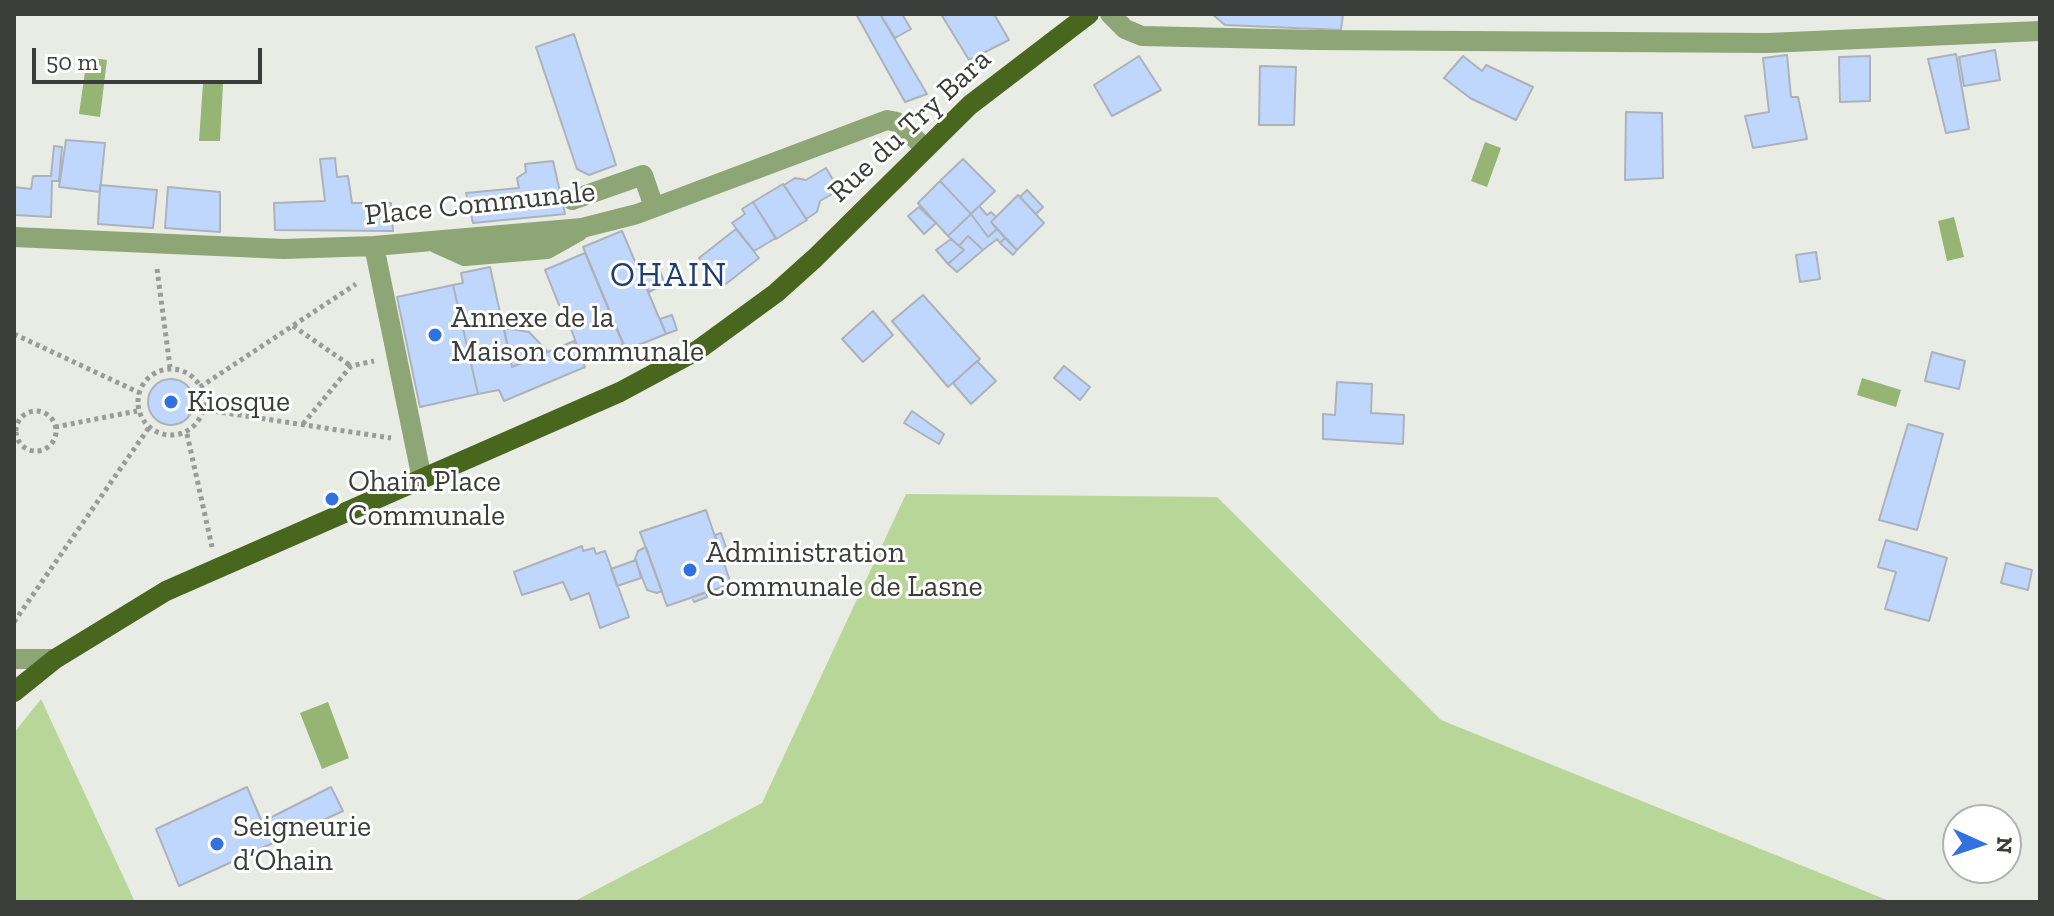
<!DOCTYPE html>
<html>
<head>
<meta charset="utf-8">
<style>
	body { margin:0 }
	#map { position:relative; width:2054px; height:916px; overflow:hidden; background:#e8ece4; font-family:"Zilla Slab",serif }
	canvas { display:block }
	.frame { position:absolute; inset:0; border:16px solid #3b3d3a; pointer-events:none }
	.north { position:absolute; left:1942px; top:804px; width:80px; height:80px; box-sizing:border-box; background:#fff; border:2px solid #b1b1b0; border-radius:50%; rotate:93deg; font-size:22px; font-weight:700; line-height:32px; text-align:center; color:#3b3d3a }
	.north::after { content:''; display:block; margin:auto; width:28px; height:36px; background:#3073e0; clip-path:polygon(50% 0,100% 100%,50% 72%,0 100%) }
	.scale { position:absolute; left:32px; top:48px; width:230px; height:36px; box-sizing:border-box; border:4px solid #3b3d3a; border-top:0; padding-left:10px; font-size:24px; line-height:28px; white-space:nowrap; color:#3b3d3a; -webkit-text-stroke:6px #fff; paint-order:stroke }
</style>
</head>
<body>
<div id="map">
<canvas width="2054" height="916"></canvas>
<div class="frame"></div>
<div class="north">N</div>
<div class="scale">50 m</div>
</div>
<script>
const g = document.querySelector('canvas').getContext('2d');
g.lineJoin = 'round';
function fill(path, color) { g.fillStyle = color; g.fill(path, 'evenodd'); }
const poly = rows => new Path2D(rows.map(r => 'M' + r).join(''));
function trace(path, color, width, dash) { g.strokeStyle = color; g.lineWidth = width; g.lineCap = dash ? 'butt' : 'round'; g.setLineDash(dash || []); g.stroke(path); }
function write(font, color, halo, rows, align = 'center') {
  g.font = font + ' "Zilla Slab",serif'; g.lineWidth = 6; g.setLineDash([]); g.textBaseline = 'middle'; g.strokeStyle = halo; g.fillStyle = color; for (const [text, x, y, turn = 0] of rows) {
    g.save(); g.translate(x, y); g.rotate((+turn || 0) * Math.PI / 180); g.textAlign = isNaN(turn) ? turn : align; if (halo) g.strokeText(text, 0, 0); g.fillText(text, 0, 0); g.restore();
  }
}
fill(poly([
	[906,494,1217,497,1441,720,1892,902,573,902,762,803],
	[41,699,135,902,14,902,14,733]
]), '#b7d698');
fill(poly([
	[87,57,107,60,100,117,79,114],
	[203,83,223,84,220,141,199,141],
	[1485,142,1501,148,1487,187,1471,181],
	[1954,217,1964,257,1947,261,1938,221],
	[1862,378,1901,390,1896,407,1857,395],
	[328,702,349,758,322,769,300,713]
]), '#96b574');
const building = poly([
	[856,14,880,14,927,94,905,102,856,14],
	[880,14,902,14,911,29,895,38,880,14],
	[941,14,994,14,1009,40,969,60,941,14],
	[1212,14,1343,14,1341,30,1225,25,1212,14],
	[574,34,616,165,589,175,577,169,536,47,574,34],
	[1995,50,2000,80,1964,86,1959,57,1995,50],
	[1956,54,1969,129,1946,133,1928,59,1956,54],
	[1787,55,1791,97,1798,97,1807,139,1753,148,1745,116,1769,112,1763,58,1787,55],
	[1139,56,1161,90,1112,116,1094,85,1139,56],
	[1463,56,1482,71,1486,65,1533,87,1516,120,1470,98,1444,78,1463,56],
	[1870,56,1870,101,1840,102,1839,57,1870,56],
	[1260,66,1296,67,1294,125,1259,125,1260,66],
	[1626,112,1662,113,1663,178,1625,180,1626,112],
	[66,140,105,143,100,192,59,187,66,140],
	[54,146,62,147,59,181,52,181,51,217,14,215,14,187,31,189,33,176,51,176,54,146],
	[335,158,337,177,348,176,352,203,391,203,393,231,275,230,274,203,325,201,320,159,335,158],
	[963,159,995,191,971,214,940,181,963,159],
	[553,161,565,214,473,223,466,193,519,188,517,178,526,172,525,164,553,161],
	[826,168,839,190,820,201,817,212,806,219,784,185,795,178,806,180,826,168],
	[940,181,971,214,948,236,918,203,940,181],
	[783,184,807,220,776,239,753,202,783,184],
	[100,185,157,190,153,228,98,224,100,185],
	[168,187,220,192,220,232,165,228,168,187],
	[1027,190,1043,207,1036,214,1020,197,1027,190],
	[1018,195,1044,223,1017,250,991,222,1018,195],
	[753,202,776,238,754,251,732,223,745,214,742,209,753,202],
	[979,206,987,215,991,212,996,217,991,222,997,229,988,237,971,214,979,206],
	[919,207,936,223,924,234,908,216,919,207],
	[971,214,988,237,997,229,1005,238,1000,243,997,239,983,250,968,236,959,246,948,236,971,214],
	[736,229,759,258,722,287,699,258,736,229],
	[622,231,666,334,626,350,583,247,622,231],
	[968,236,983,250,957,272,948,264,964,250,959,246,968,236],
	[1005,238,1017,250,1013,255,1000,243,1005,238],
	[951,239,964,250,948,264,936,250,951,239],
	[1816,252,1820,279,1800,282,1796,255,1816,252],
	[585,253,623,344,583,361,562,305,559,305,545,270,585,253],
	[490,267,512,367,574,341,585,367,504,401,499,390,478,394,453,285,463,283,461,273,490,267],
	[659,269,665,284,649,292,641,275,659,269],
	[453,285,478,394,420,407,397,297,453,285],
	[923,295,980,359,948,387,892,321,923,295],
	[873,311,893,335,863,362,842,339,873,311],
	[672,315,677,330,666,334,660,319,672,315],
	[504,328,529,332,548,352,512,367,504,328],
	[1932,352,1965,361,1959,389,1925,381,1932,352],
	[977,361,996,381,971,404,953,383,977,361],
	[1064,366,1090,387,1080,400,1054,378,1064,366],
	'148 402a23 23 0 1 1 46 0a23 23 0 1 1-46 0Z',
	[1337,382,1372,384,1371,413,1404,415,1403,444,1323,439,1323,414,1335,415,1337,382],
	[912,411,944,434,939,444,904,423,912,411],
	[1908,424,1943,434,1917,530,1879,520,1908,424],
	[706,510,731,584,667,606,640,532,706,510],
	[721,533,728,553,721,555,715,535,721,533],
	[1886,540,1947,558,1929,621,1885,609,1896,572,1878,567,1886,540],
	[582,546,583,551,594,548,596,554,605,551,629,617,600,628,589,593,571,600,563,582,522,595,514,572,582,546],
	[646,547,662,591,657,593,647,590,635,559,638,551,646,547],
	[636,560,641,578,617,586,611,569,636,560],
	[2006,563,2032,570,2028,590,2001,583,2006,563],
	[706,592,707,597,694,602,692,597,706,592],
	[247,787,262,822,331,787,343,811,179,886,156,829,247,787]
]);
fill(building, '#c0d7fd');
trace(building, '#adb2ba', 2);
trace(poly([
	[157,269,170,367],
	[293,326,351,366],
	[14,334,140,393],
	'138 402a33 33 0 1 1 66 0a33 33 0 1 1-66 0Z',
	[200,387,356,284],
	[206,410,391,438],
	'16 431a20 20 0 1 1 40 0a20 20 0 1 1-40 0Z',
	[303,424,351,366,374,361],
	[55,427,137,411],
	[187,434,212,547],
	[14,622,150,426]
]), '#9a9d97', 5, [4, 4]);
trace(poly([
	[1110,14,1125,29,1142,36,1317,40,1768,43,2040,31],
	[572,200,643,175,654,207],
	[14,237,284,249,374,246,582,228,637,214,887,120,897,122,924,147],
	[436,243,465,256,547,249,579,231],
	[374,246,422,479],
	[14,659,55,659]
]), '#8ea576', 20);
trace(poly([
	[14,692,55,659,166,591,620,392,698,350,776,293,815,258,970,105,1089,14]
]), '#48661d', 20);
for (const [x, y, r, color] of [
	[435,335,8,"#3073e0"],
	[171,402,8,"#3073e0"],
	[332,499,8,"#3073e0"],
	[690,570,8,"#3073e0"],
	[217,844,8,"#3073e0"]
]) { const dot = new Path2D(); dot.arc(x, y, r, 0, 2 * Math.PI); g.fillStyle = color; g.fill(dot); trace(dot, '#fff', 3); }
write('30px', '#3b3d3a', '#fff', [
	["Rue du Try Bara",910,126,-43],
	["Place Communale",480,204,-6]
]);
write('30px', '#3b3d3a', '#fff', [
	["Annexe de la",451,318],
	["Maison communale",451,352],
	["Kiosque",187,402],
	["Ohain Place",348,482],
	["Communale",348,516],
	["Administration",706,553],
	["Communale de Lasne",706,587],
	["Seigneurie",233,827],
	["d’Ohain",233,861]
], 'left');
g.letterSpacing = '2px';
write('34px', '#1d3e74', '#fff', [
	["OHAIN",669,276]
]);
g.letterSpacing = '0px';
</script>
</body>
</html>
